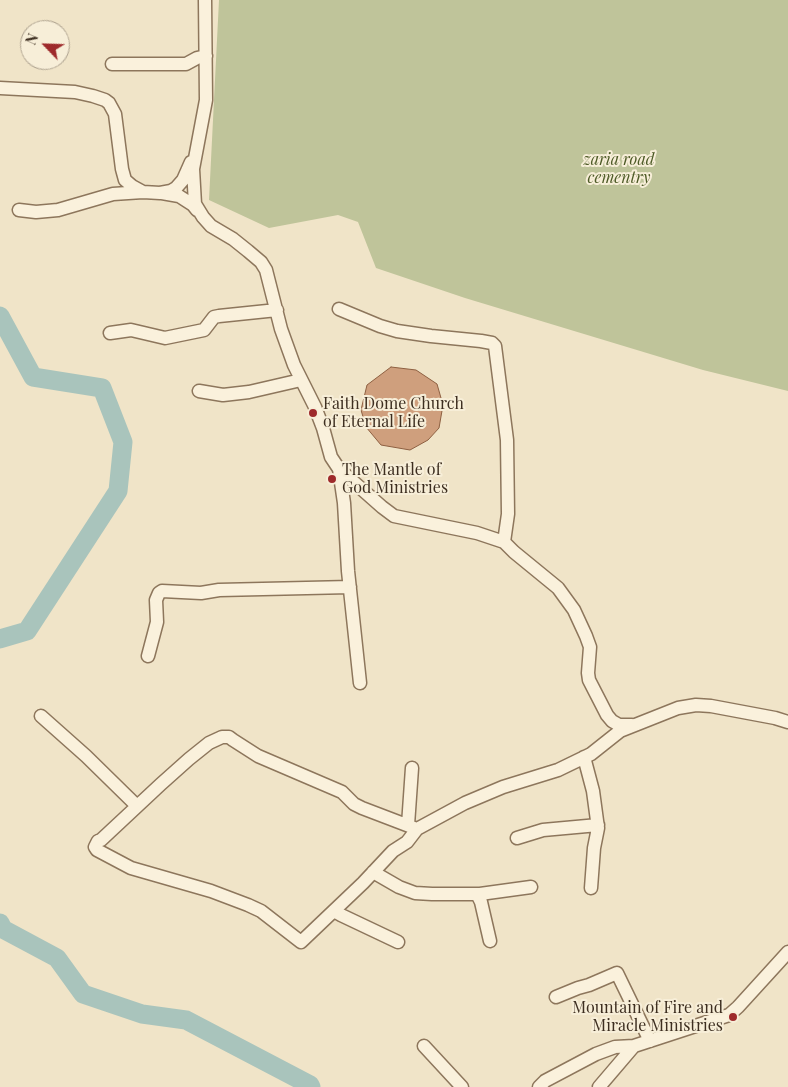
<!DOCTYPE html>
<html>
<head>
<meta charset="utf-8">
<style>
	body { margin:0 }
	#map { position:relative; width:788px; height:1087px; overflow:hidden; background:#f0e4c8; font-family:"Playfair Display",serif }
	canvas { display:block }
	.north { position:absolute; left:20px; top:20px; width:50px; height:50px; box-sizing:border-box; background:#f7eed8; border:1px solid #ada18e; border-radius:50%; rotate:294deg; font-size:14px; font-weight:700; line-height:20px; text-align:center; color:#3d2e20 }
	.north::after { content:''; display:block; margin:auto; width:18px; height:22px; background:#9e2a2b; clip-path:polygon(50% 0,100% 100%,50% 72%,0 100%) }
</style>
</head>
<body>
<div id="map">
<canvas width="788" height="1087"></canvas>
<div class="north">N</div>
</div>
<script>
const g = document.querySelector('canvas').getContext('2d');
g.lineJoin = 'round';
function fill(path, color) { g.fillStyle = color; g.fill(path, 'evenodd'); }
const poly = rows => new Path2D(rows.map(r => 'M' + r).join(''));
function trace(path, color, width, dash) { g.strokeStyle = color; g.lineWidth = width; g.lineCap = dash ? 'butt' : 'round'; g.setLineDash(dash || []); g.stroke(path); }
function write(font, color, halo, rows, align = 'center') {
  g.font = font + ' "Playfair Display",serif'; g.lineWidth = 4; g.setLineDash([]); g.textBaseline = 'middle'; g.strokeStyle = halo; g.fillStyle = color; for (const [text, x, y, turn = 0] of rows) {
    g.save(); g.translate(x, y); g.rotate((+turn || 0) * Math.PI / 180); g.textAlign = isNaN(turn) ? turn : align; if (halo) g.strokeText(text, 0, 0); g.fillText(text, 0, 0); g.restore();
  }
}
fill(poly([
	[219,0,788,0,788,391,703,370,465,298,376,268,358,222,338,215,269,228,209,200]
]), '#bfc49a');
trace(poly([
	[0,316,33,377,102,388,123,442,118,491,27,631,0,639],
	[0,923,3,929,57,958,83,994,142,1014,186,1020,310,1085,311,1087]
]), '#a9c4bc', 19);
const building = poly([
	[391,367,416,370,437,384,443,405,439,428,428,440,410,450,381,445,366,427,361,410,367,385,391,367]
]);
fill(building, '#cf9f7d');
trace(building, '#8d5f41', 1);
const minor = poly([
	[205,0,206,100,193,169,195,204,203,217,211,226,233,239,248,251,261,262,266,270,281,329,294,365,315,407,323,428,331,457,339,469,382,507,394,516,477,533,504,542,514,552,558,588,574,610,586,636,590,647,588,673,589,680,607,715,612,721,619,725,632,725],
	[112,64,186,64,197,58,206,56],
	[0,88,75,92,93,96,105,100,109,103,115,114,122,169,125,180,132,186,143,192,160,193,171,191,176,188,183,180,191,162],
	[162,193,179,196,193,205,197,210],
	[19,210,36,212,58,210,113,194,143,192],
	[339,309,380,326,397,331,431,336,481,341,492,343,495,346,507,440,508,514,504,542],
	[110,333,131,330,165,338,204,330,214,317,219,316,277,310],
	[199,391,223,395,249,392,301,380],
	[339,469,344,503,348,571,360,683],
	[148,656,157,622,156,600,159,593,162,591,201,593,219,590,350,587],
	[41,716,86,756,137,806],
	[584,757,593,791,598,828,594,848,591,888],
	[408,825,412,768],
	[417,829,362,808,354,804,342,792,258,756,233,740,229,737,222,737,209,743,189,759,161,784,101,840,98,841,95,847,97,850,131,868,211,891,248,905,261,911,301,942,363,883,393,851,407,842,417,829,465,803,503,787,558,770,591,754,620,731,678,708,696,705,711,706,775,718,788,722],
	[517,838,543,830,598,825],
	[373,872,399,887,415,893,432,894,480,894,531,887],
	[477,894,481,902,490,941],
	[334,911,341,915,398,942],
	[556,997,578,988,589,985,617,973,650,1041],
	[424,1046,462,1087],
	[539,1087,545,1081,596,1054,615,1047,634,1046,729,1015,738,1007,788,952],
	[599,1087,634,1046]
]);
trace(minor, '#8d765c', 15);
trace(minor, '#faf1dc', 12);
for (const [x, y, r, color] of [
	[313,413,5,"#9e2a2b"],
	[332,479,5,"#9e2a2b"],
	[733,1017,5,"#9e2a2b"]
]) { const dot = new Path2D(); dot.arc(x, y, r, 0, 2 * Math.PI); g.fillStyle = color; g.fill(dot); trace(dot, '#f7eed8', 2); }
write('italic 16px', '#4d5a26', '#f7eed8', [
	["zaria road",619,160],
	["cementry",619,178]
]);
write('16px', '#3d2e20', '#f7eed8', [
	["Faith Dome Church",323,404],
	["of Eternal Life",323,422],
	["The Mantle of",342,470],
	["God Ministries",342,488],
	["Mountain of Fire and",723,1008,"right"],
	["Miracle Ministries",723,1026,"right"]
], 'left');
</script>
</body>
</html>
